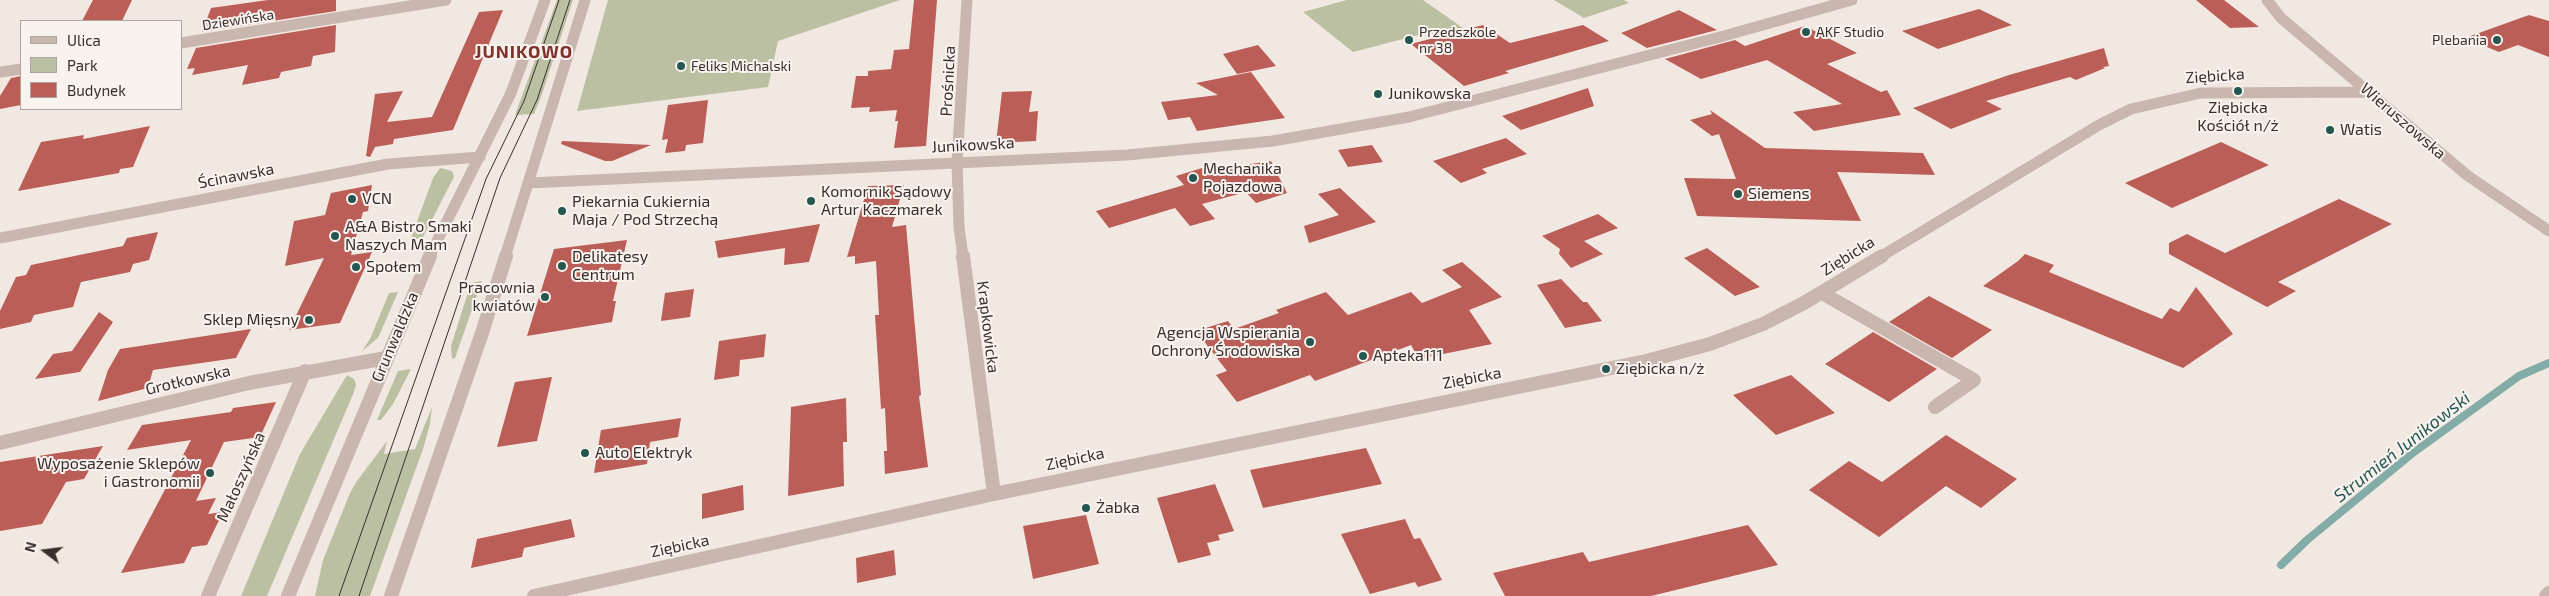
<!DOCTYPE html>
<html>
<head>
<meta charset="utf-8">
<style>
	body { margin:0 }
	#map { position:relative; width:2549px; height:596px; overflow:hidden; background:#f2e8e2; font-family:"Exo 2",sans-serif }
	canvas { display:block }
	.legend { position:absolute; left:20px; top:20px; width:162px; height:90px; box-sizing:border-box; background:#f9f3ef; border:1px solid #aca4a1; margin:0; padding:6px 9px; list-style:none; font-size:15px; color:#392e2c }
	.legend li { display:flex; align-items:center; gap:10px; height:25px }
	.legend b { width:25px; border:1px solid #aca4a1 }
	.north { position:absolute; left:20px; top:526px; width:50px; height:50px; -webkit-text-stroke:4px #f9f3ef; paint-order:stroke; rotate:285deg; font-size:14px; font-weight:700; line-height:20px; text-align:center; color:#392e2c }
	.north::after { content:''; display:block; margin:auto; width:18px; height:22px; background:#392e2c; clip-path:polygon(50% 0,100% 100%,50% 72%,0 100%) }
</style>
</head>
<body>
<div id="map">
<canvas width="2549" height="596"></canvas>
<ul class="legend">
<li><b style="height:6px;background:#c9b6af"></b>Ulica</li>
<li><b style="height:14px;background:#bbc0a3"></b>Park</li>
<li><b style="height:14px;background:#bb5e57"></b>Budynek</li>
</ul>
<div class="north">N</div>
</div>
<script>
const g = document.querySelector('canvas').getContext('2d');
g.lineJoin = 'round';
function fill(path, color) { g.fillStyle = color; g.fill(path, 'evenodd'); }
const poly = rows => new Path2D(rows.map(r => 'M' + r).join(''));
function trace(path, color, width, dash) { g.strokeStyle = color; g.lineWidth = width; g.lineCap = dash ? 'butt' : 'round'; g.setLineDash(dash || []); g.stroke(path); }
function write(font, color, halo, rows, align = 'center') {
  g.font = font + ' "Exo 2",sans-serif'; g.lineWidth = 4; g.setLineDash([]); g.textBaseline = 'middle'; g.strokeStyle = halo; g.fillStyle = color; for (const [text, x, y, turn = 0] of rows) {
    g.save(); g.translate(x, y); g.rotate((+turn || 0) * Math.PI / 180); g.textAlign = isNaN(turn) ? turn : align; if (halo) g.strokeText(text, 0, 0); g.fillText(text, 0, 0); g.restore();
  }
}
fill(poly([
	[557,0,573,0,541,97,534,114,515,115],
	[608,0,900,0,778,41,768,87,577,111],
	[1347,0,1423,0,1463,28,1436,36,1430,32,1353,52,1303,12],
	[1554,0,1624,0,1629,3,1584,18],
	[440,168,452,171,454,177,423,237,410,241,433,178],
	[482,281,455,358,452,359,451,346,471,283],
	[398,292,378,338,362,351,370,339,389,293],
	[411,369,393,404,381,420,377,420,398,371],
	[347,375,354,379,356,384,354,392,267,596,241,596,300,454],
	[432,407,430,424,423,449,370,596,315,596,323,560,350,493,357,481,387,441,384,454,415,449]
]), '#bbc0a3');
trace(poly([
	[2281,565,2307,540,2414,452,2519,376,2549,363]
]), '#84aca7', 8);
fill(poly([
	[93,0,132,0,122,21,82,21],
	[268,0,336,0,336,11,202,32,211,8],
	[914,0,937,0,926,146,894,148,898,121,895,121,897,110,869,112,870,107,851,108,856,76,868,76,868,71,891,69,894,50,909,49],
	[2196,0,2224,0,2259,27,2230,28],
	[1979,9,2012,25,1938,49,1902,31],
	[503,10,453,130,394,139,393,144,375,147,370,157,366,156,375,94,403,91,387,122,432,117,479,12],
	[1679,10,1717,30,1647,48,1621,33],
	[2529,15,2549,21,2549,57,2518,45,2499,52,2465,38],
	[336,25,335,52,313,56,311,66,281,72,279,78,242,85,248,65,192,75,195,68,187,69,196,48],
	[1483,25,1510,43,1583,25,1609,41,1505,71,1509,73,1464,86,1411,44],
	[1805,26,1857,53,1827,64,1881,92,1887,90,1901,115,1814,131,1793,112,1842,104,1767,60,1701,79,1665,59,1735,40,1745,46],
	[1258,45,1276,66,1237,74,1223,54],
	[2104,48,2109,66,2103,67,2105,68,2076,80,2070,77,1986,101,2002,109,1951,129,1913,108,2009,75],
	[1251,72,1285,118,1197,131,1190,117,1168,120,1161,102,1218,95,1196,83],
	[21,76,21,105,0,109,0,96,11,78],
	[1588,88,1594,106,1521,130,1502,116],
	[1032,91,1029,112,1038,111,1036,141,996,143,1002,92],
	[708,100,703,143,686,145,685,151,665,153,668,139,662,140,668,105],
	[1710,110,1765,148,1923,153,1935,175,1837,172,1861,221,1697,216,1684,178,1736,179,1719,134,1712,136,1690,120,1712,114],
	[150,126,133,167,120,169,119,173,18,191,41,142,84,135,83,139],
	[1506,138,1527,154,1482,169,1487,173,1461,183,1433,161],
	[562,141,651,145,612,161,605,161,561,144],
	[2221,142,2269,165,2172,208,2125,183],
	[1372,145,1383,162,1348,167,1338,150],
	[1271,161,1287,193,1256,203,1246,192,1202,204,1215,219,1190,226,1175,208,1109,228,1096,211,1184,185,1176,176,1202,168,1204,171],
	[372,185,368,211,363,212,351,255,372,252,340,323,289,330,324,258,285,266,294,221,325,215,331,193],
	[904,185,892,227,906,225,921,395,919,396,928,467,885,474,884,451,887,451,885,408,881,409,875,315,879,315,876,261,855,264,855,256,847,257,868,186],
	[1340,188,1376,222,1309,243,1304,226,1339,215,1318,194],
	[2339,199,2392,224,2278,282,2296,291,2267,307,2169,254,2169,243,2187,234,2225,253],
	[1598,214,1618,228,1584,241,1603,254,1571,268,1559,254,1560,249,1542,236],
	[820,224,809,262,784,265,785,248,718,258,715,241],
	[158,232,149,260,133,264,130,272,81,282,73,307,34,315,31,322,0,329,0,311,16,277,26,275,31,265,123,246,127,238],
	[627,240,613,301,616,301,612,322,527,336,554,249],
	[1707,248,1760,287,1735,296,1684,258],
	[2025,254,2054,265,2049,272,2162,319,2170,308,2179,312,2196,287,2233,334,2183,368,1983,286,2018,261],
	[1462,262,1502,297,1469,310,1492,344,1419,359,1411,345,1315,381,1310,375,1237,402,1216,375,1227,371,1196,331,1228,321,1234,329,1279,313,1276,310,1326,292,1348,315,1411,292,1422,303,1462,287,1442,270],
	[1561,279,1583,302,1587,302,1602,321,1565,328,1537,285],
	[694,289,690,317,661,321,665,293],
	[1929,296,1955,310,1992,330,1952,358,1889,322],
	[99,312,113,322,80,372,35,379,53,354,72,351],
	[251,329,236,358,153,370,148,388,98,401,108,370,120,349],
	[1873,332,1937,369,1889,402,1825,364],
	[766,334,764,357,740,360,739,376,714,380,719,341],
	[1791,375,1835,413,1776,435,1733,395],
	[552,377,537,441,497,447,515,382],
	[846,398,847,442,843,442,844,486,788,496,791,407],
	[276,402,260,437,224,442,196,501,216,498,208,514,223,512,207,545,192,547,184,563,121,573,191,440,127,450,142,425,231,412,233,408],
	[681,418,678,437,650,442,647,464,594,473,601,430],
	[1946,435,2017,479,1981,508,1946,486,1879,537,1809,490,1849,461,1882,482],
	[103,446,84,479,66,482,42,524,0,531,0,462],
	[1366,448,1382,484,1263,508,1250,470],
	[1215,484,1234,531,1218,535,1220,540,1207,543,1211,555,1178,563,1157,498],
	[743,485,744,510,702,519,702,494],
	[1086,515,1099,564,1033,579,1023,526],
	[571,519,575,537,524,548,522,557,471,568,477,539],
	[1405,519,1414,539,1420,538,1442,580,1418,587,1415,582,1370,594,1341,534],
	[1748,525,1778,565,1651,596,1505,596,1493,573,1583,552,1589,562],
	[894,550,896,575,857,583,856,558]
]), '#bb5e57');
trace(poly([
	[2267,0,2281,18,2468,176,2549,231],
	[181,43,446,0],
	[0,72,21,69],
	[529,183,1127,155,1273,141,1409,117,1720,37,1852,0],
	[0,238,388,164,480,157],
	[963,257,959,227,957,162,967,0],
	[1880,257,2099,125,2131,109,2201,93,2369,92]
]), '#c9b6af', 11);
trace(poly([
	[963,256,994,494],
	[1822,293,1974,380,1935,407],
	[0,443,249,383,386,358],
	[208,596,305,371],
	[534,596,994,494,1646,361,1710,344,1763,324,1804,303,1882,256],
	[2546,596,2549,593]
]), '#c9b6af', 14);
trace(poly([
	[429,257,511,93,545,0],
	[505,257,585,0]
]), '#c9b6af', 11);
trace(poly([
	[288,596,430,256],
	[391,596,482,333,506,256]
]), '#c9b6af', 14);
trace(poly([
	[339,596,486,179,524,101,559,0],
	[359,596,500,178,537,100,570,0]
]), '#392e2c', 1);
for (const [x, y, r, color] of [
	[1806,32,5,"#255751"],
	[1409,40,5,"#255751"],
	[2497,40,5,"#255751"],
	[681,66,5,"#255751"],
	[2238,91,5,"#255751"],
	[1378,94,5,"#255751"],
	[2330,130,5,"#255751"],
	[1193,178,5,"#255751"],
	[1738,194,5,"#255751"],
	[352,199,5,"#255751"],
	[811,201,5,"#255751"],
	[562,211,5,"#255751"],
	[335,236,5,"#255751"],
	[562,266,5,"#255751"],
	[356,267,5,"#255751"],
	[545,297,5,"#255751"],
	[309,320,5,"#255751"],
	[1310,342,5,"#255751"],
	[1363,356,5,"#255751"],
	[1606,369,5,"#255751"],
	[585,453,5,"#255751"],
	[210,473,5,"#255751"],
	[1086,508,5,"#255751"]
]) { const dot = new Path2D(); dot.arc(x, y, r, 0, 2 * Math.PI); g.fillStyle = color; g.fill(dot); trace(dot, '#f9f3ef', 2); }
write('14px', '#392e2c', '#f9f3ef', [
	["Dziewińska",238,20,-9]
]);
write('14px', '#392e2c', '#f9f3ef', [
	["Przedszkole",1419,32],
	["nr 38",1419,48],
	["AKF Studio",1816,32],
	["Plebania",2487,40,"right"],
	["Feliks Michalski",691,66]
], 'left');
write('16px', '#392e2c', '#f9f3ef', [
	["Ziębicka",2215,76,-4],
	["Prośnicka",948,81,-87],
	["Wieruszowska",2403,121,41],
	["Junikowska",973,145,-3],
	["Ścinawska",236,176,-11],
	["Ziębicka",1848,256,-32],
	["Krapkowicka",988,327,83],
	["Grunwaldzka",395,337,-67],
	["Ziębicka",1472,378,-11],
	["Grotkowska",188,380,-13],
	["Ziębicka",1075,459,-12],
	["Małoszyńska",241,477,-66],
	["Ziębicka",680,546,-12]
]);
write('16px', '#392e2c', '#f9f3ef', [
	["Junikowska",1388,94],
	["Ziębicka",2238,108,"center"],
	["Kościół n/ż",2238,126,"center"],
	["Watis",2340,130],
	["Mechanika",1203,169],
	["Pojazdowa",1203,187],
	["Komornik Sądowy",821,192],
	["Artur Kaczmarek",821,210],
	["Siemens",1748,194],
	["VCN",362,199],
	["Piekarnia Cukiernia",572,202],
	["Maja / Pod Strzechą",572,220],
	["A&A Bistro Smaki",345,227],
	["Naszych Mam",345,245],
	["Delikatesy",572,257],
	["Centrum",572,275],
	["Społem",366,267],
	["Pracownia",535,288,"right"],
	["kwiatów",535,306,"right"],
	["Sklep Mięsny",299,320,"right"],
	["Agencja Wspierania",1300,333,"right"],
	["Ochrony Środowiska",1300,351,"right"],
	["Apteka111",1373,356],
	["Ziębicka n/ż",1616,369],
	["Auto Elektryk",595,453],
	["Wyposażenie Sklepów",200,464,"right"],
	["i Gastronomii",200,482,"right"],
	["Żabka",1096,508]
], 'left');
g.letterSpacing = '1px';
write('bold 18px', '#80322d', '#f9f3ef', [
	["JUNIKOWO",524,52]
]);
g.letterSpacing = '0px';
write('italic 18px', '#255751', '#f9f3ef', [
	["Strumień Junikowski",2402,447,-38]
]);
</script>
</body>
</html>
